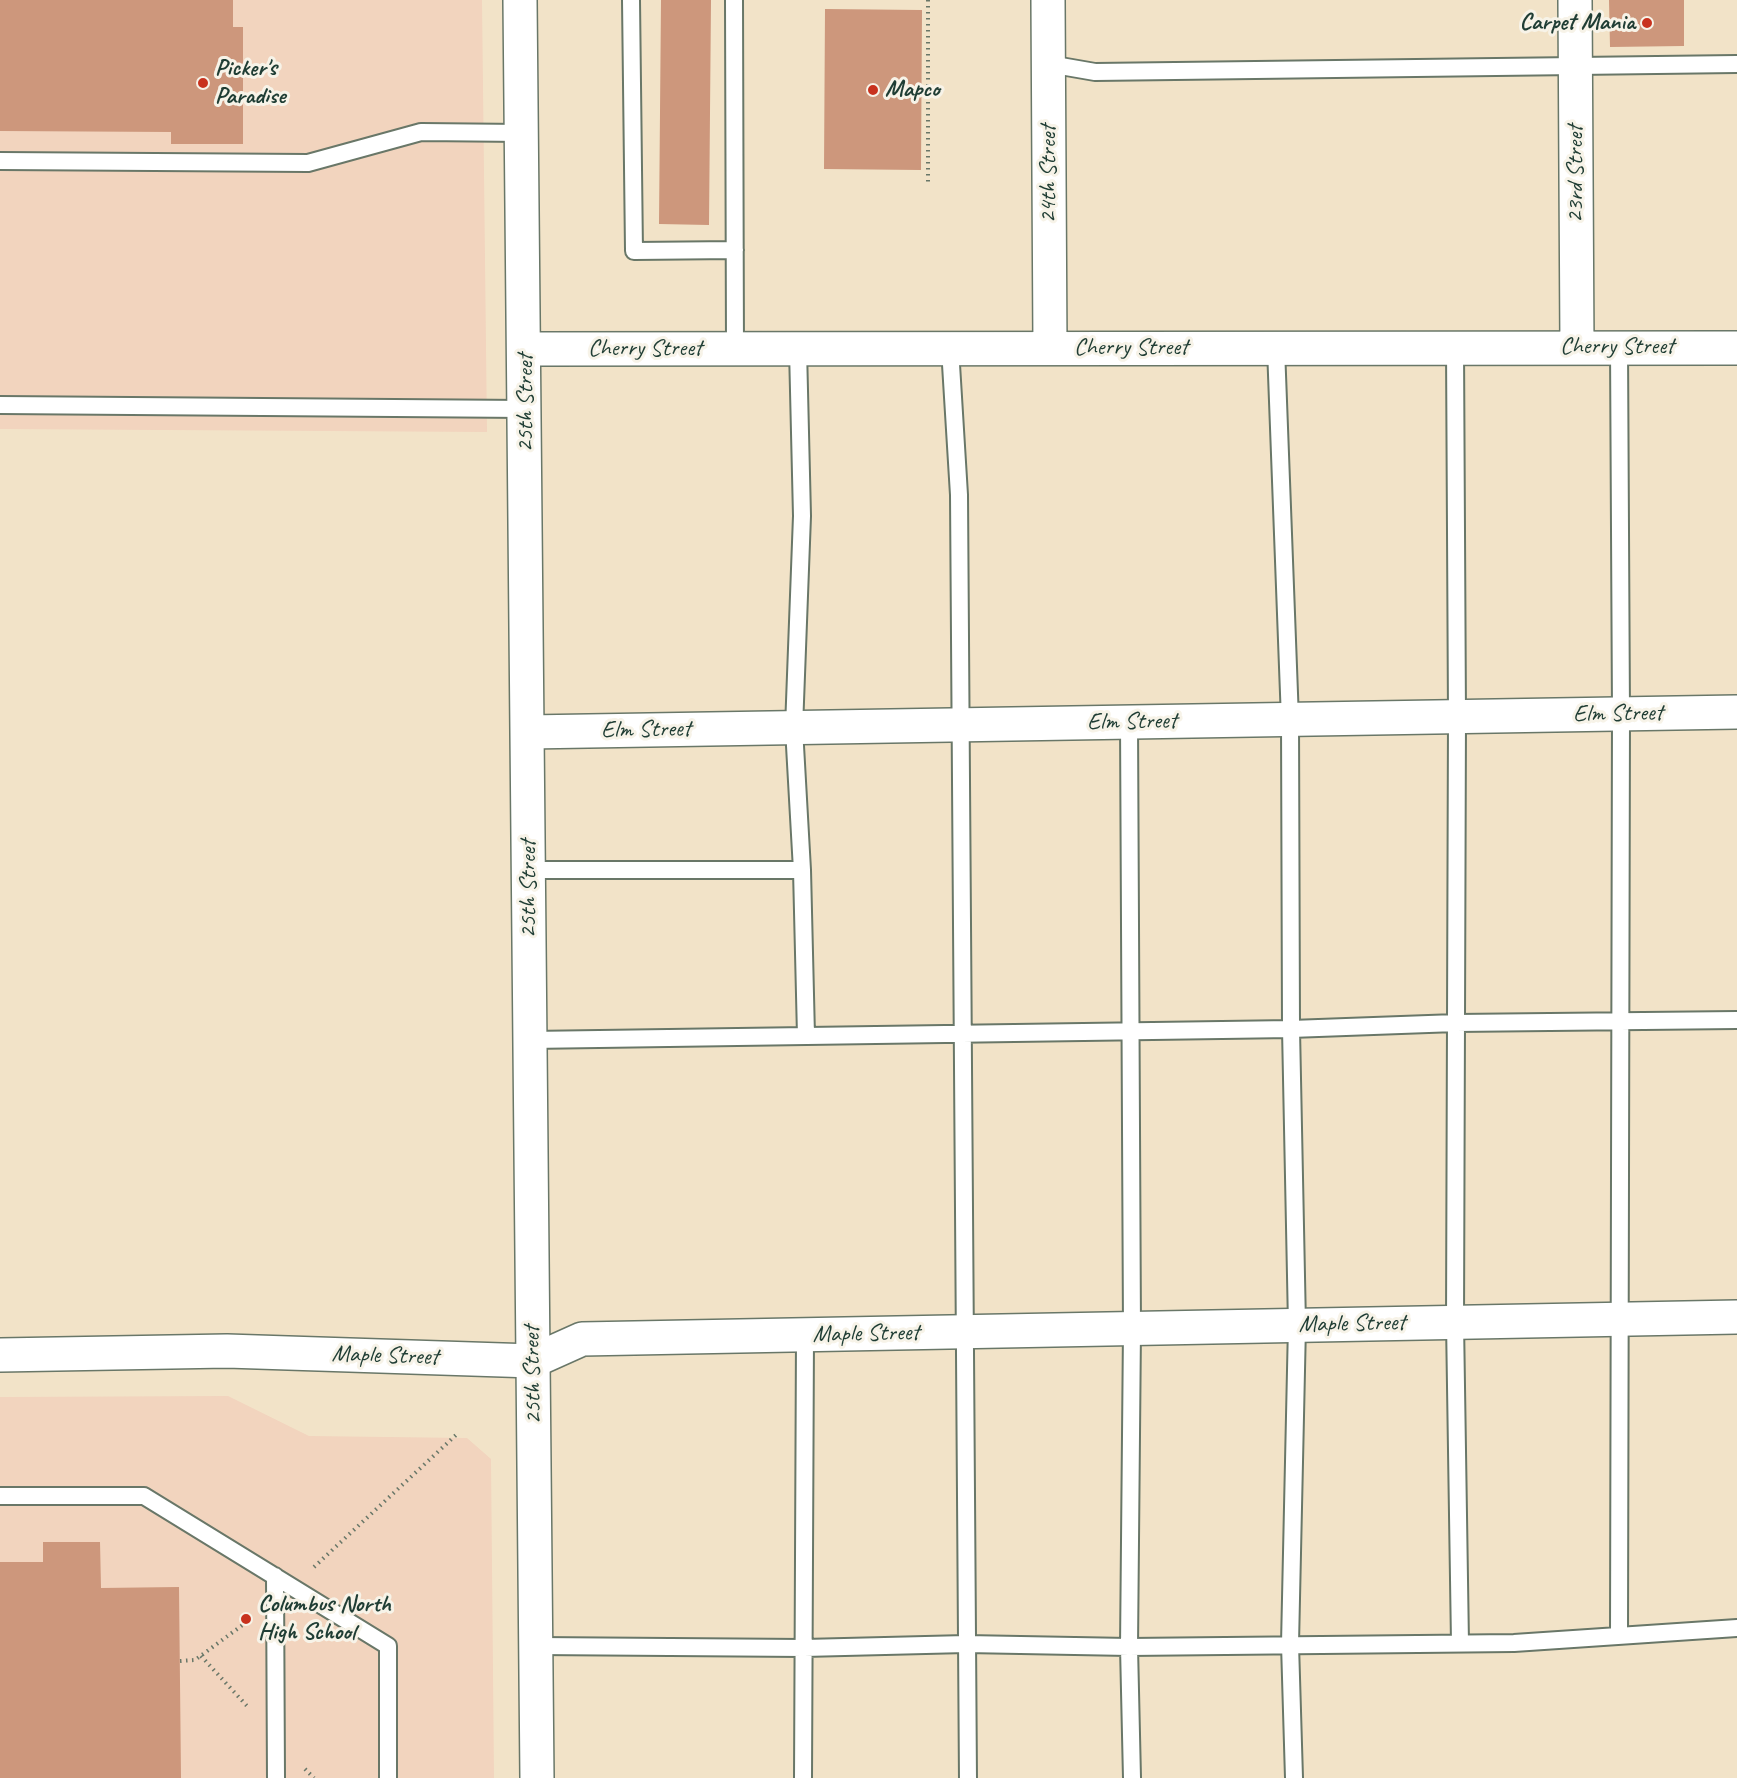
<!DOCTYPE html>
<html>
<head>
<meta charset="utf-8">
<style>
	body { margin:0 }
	canvas { display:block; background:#f2e3c8 }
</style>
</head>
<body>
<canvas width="1737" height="1778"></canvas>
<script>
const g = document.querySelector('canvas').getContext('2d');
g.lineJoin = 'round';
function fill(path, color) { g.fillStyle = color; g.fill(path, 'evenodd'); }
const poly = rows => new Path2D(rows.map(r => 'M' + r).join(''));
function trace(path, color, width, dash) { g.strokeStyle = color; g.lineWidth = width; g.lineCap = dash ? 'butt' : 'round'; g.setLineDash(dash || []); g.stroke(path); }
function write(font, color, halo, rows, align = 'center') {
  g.font = font + ' Caveat,sans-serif'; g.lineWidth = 6; g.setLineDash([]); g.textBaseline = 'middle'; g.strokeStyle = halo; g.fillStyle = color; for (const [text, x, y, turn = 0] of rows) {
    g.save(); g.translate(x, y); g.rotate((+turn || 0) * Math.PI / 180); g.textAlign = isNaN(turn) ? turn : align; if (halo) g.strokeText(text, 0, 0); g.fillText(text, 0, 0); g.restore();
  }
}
fill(poly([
	[0,0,482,0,487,432,0,429],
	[228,1396,309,1436,467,1438,491,1459,494,1778,0,1778,0,1397]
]), '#f2d4be');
fill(poly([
	[0,0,233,0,233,27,243,27,243,144,171,144,171,132,0,131],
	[661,0,711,0,709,225,659,224],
	[1609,0,1684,0,1684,46,1610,47],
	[825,9,922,10,921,170,824,169],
	[43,1542,100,1542,101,1588,179,1587,181,1778,0,1778,0,1562,43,1562]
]), '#cd977c');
const lane = poly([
	[631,0,634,251,735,250],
	[734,0,735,349],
	[1049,64,1095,72,1737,64],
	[0,161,308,163,421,132,523,133],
	[1455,347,1457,717,1455,1322,1460,1643],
	[1619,347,1621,714,1619,1636],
	[950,348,959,495,968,1778],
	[1276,348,1290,720,1291,1029,1297,1325,1290,1644,1294,1778],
	[798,349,802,516,794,728,802,870,806,1036],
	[0,405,526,409],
	[1129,722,1132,1329,1129,1647,1132,1778],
	[529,870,802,870],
	[530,1040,1291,1029,1456,1023,1737,1020],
	[0,1496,144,1496,388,1646,388,1778],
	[275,1576,276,1778],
	[536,1646,804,1648,966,1644,1129,1647,1514,1643,1737,1628],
	[803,1778,805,1335]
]);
const street = poly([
	[1048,0,1050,348],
	[1575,0,1577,347],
	[526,349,1737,348],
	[528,732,1737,712],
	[0,1355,227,1351,533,1361,582,1339,1737,1317]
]);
const secondary = poly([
	[520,0,537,1778]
]);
trace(lane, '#697768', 20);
trace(street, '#697768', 36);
trace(secondary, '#697768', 36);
trace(poly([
	[928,0,928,185],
	[314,1567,456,1435],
	[201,1656,247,1706],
	[180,1661,195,1660,248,1621],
	[305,1769,314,1778]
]), '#697768', 4, [1.5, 4.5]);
trace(lane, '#fff', 16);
trace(street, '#fff', 33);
trace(secondary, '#fff', 33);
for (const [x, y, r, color] of [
	[1647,23,6,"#c8321e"],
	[203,83,6,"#c8321e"],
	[873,90,6,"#c8321e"],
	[246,1619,6,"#c8321e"]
]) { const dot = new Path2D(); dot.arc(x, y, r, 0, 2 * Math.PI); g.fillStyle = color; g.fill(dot); trace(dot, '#f7f3e8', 2); }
write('bold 24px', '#1f3d34', '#f7f3e8', [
	["Carpet Mania",1635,23,"right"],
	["Picker's",215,69],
	["Paradise",215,97],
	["Mapco",885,90],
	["Columbus North",258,1605],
	["High School",258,1633]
], 'left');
write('24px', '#1f3d34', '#f7f3e8', [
	["24th Street",1049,174,-90],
	["23rd Street",1576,174,-90],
	["Cherry Street",1617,347],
	["Cherry Street",1131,348],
	["Cherry Street",645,349],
	["25th Street",526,403,-90],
	["Elm Street",1618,714,-1],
	["Elm Street",1132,722,-1],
	["Elm Street",646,730,-1],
	["25th Street",529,889,-90],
	["Maple Street",1352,1324,-1],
	["Maple Street",866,1334,-1],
	["Maple Street",385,1356,2],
	["25th Street",533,1375,-91]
]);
</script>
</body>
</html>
